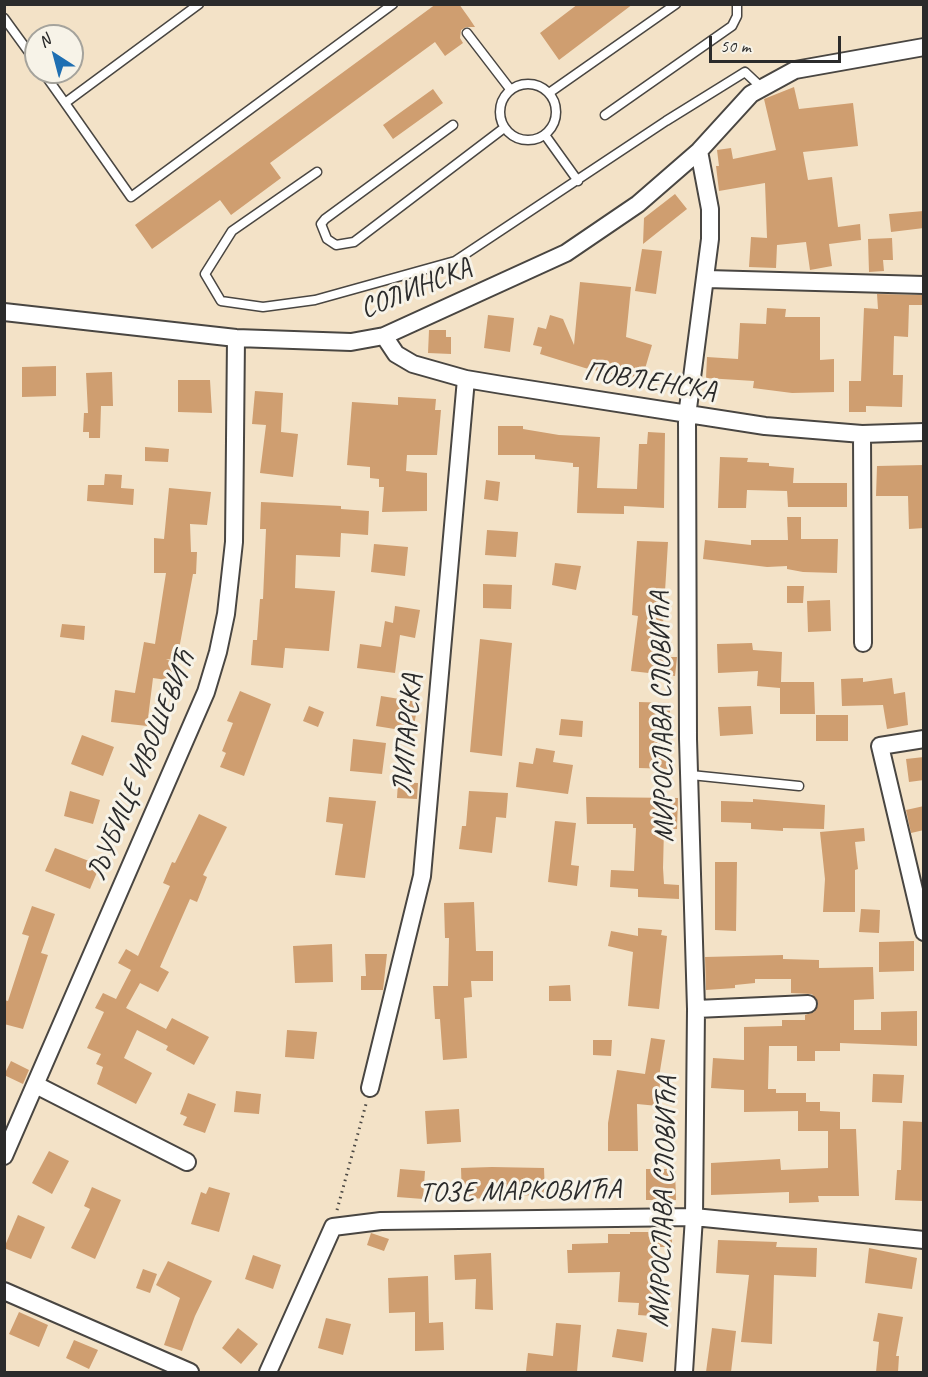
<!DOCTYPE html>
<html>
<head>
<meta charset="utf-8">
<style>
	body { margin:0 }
	#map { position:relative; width:928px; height:1377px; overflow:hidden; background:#f3e2c7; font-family:Caveat,sans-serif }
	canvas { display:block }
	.frame { position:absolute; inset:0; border:6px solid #2b2b2b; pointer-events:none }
	.north { position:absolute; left:24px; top:24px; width:60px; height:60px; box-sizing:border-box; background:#f7f3e8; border:2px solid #a5a39c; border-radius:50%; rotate:324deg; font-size:16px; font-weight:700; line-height:24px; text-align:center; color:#2b2b2b }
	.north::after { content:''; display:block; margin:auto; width:21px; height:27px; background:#1f6fb2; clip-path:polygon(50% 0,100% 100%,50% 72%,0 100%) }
	.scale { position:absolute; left:709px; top:36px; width:132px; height:27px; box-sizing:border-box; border:3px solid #2b2b2b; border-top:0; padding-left:8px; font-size:18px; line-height:21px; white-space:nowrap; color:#2b2b2b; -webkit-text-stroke:4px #f7f3e8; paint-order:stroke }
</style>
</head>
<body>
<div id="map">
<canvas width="928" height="1377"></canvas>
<div class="frame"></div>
<div class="north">N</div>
<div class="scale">50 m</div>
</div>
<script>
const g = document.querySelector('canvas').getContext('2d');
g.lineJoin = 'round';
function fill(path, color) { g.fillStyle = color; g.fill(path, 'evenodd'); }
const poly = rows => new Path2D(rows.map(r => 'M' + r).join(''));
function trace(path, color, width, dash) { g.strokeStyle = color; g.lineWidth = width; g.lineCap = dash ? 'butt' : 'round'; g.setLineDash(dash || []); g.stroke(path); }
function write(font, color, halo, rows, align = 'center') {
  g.font = font + ' Caveat,sans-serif'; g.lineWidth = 6; g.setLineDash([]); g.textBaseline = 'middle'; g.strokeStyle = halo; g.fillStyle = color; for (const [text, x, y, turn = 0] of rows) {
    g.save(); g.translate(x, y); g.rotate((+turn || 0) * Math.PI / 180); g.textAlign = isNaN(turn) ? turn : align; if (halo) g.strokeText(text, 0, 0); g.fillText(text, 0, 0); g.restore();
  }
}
fill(poly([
	[436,4,459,4,469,18,475,27,466,27,461,30,460,38,463,43,445,56,435,42,270,163,281,178,231,215,220,200,152,249,135,225],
	[578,4,633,4,559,60,540,33],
	[794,87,799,109,853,103,858,146,803,152,808,180,832,177,838,227,860,224,861,240,829,244,832,266,810,270,806,242,777,245,776,268,749,267,751,237,767,238,765,183,719,191,716,166,719,166,717,150,731,148,733,159,776,150,764,99],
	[433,89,443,103,393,139,383,125],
	[675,194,687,209,643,244,644,218],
	[924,211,924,228,891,232,889,214],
	[892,238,893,260,883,260,884,271,869,272,868,239],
	[642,249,662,251,656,294,635,291],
	[580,282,631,287,626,337,652,345,642,379,612,371,612,374,585,368,540,354,542,347,533,345,538,327,546,329,550,315,563,319,574,345],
	[877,294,924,295,924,305,909,305,908,337,894,336,893,375,903,375,902,407,866,406,866,412,849,412,849,381,861,381,864,308,878,309],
	[767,308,786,309,785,317,820,317,820,360,834,359,834,392,792,393,753,388,754,381,706,378,707,357,738,359,740,323,766,324],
	[488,315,514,318,510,352,484,348],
	[429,330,446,330,446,337,451,337,451,354,428,353],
	[56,366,56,396,22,397,22,367],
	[112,372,113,406,101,406,100,438,89,438,89,432,83,432,84,413,88,413,86,373],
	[178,380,210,380,212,413,178,412],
	[255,391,283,393,281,432,298,434,293,477,260,473,266,425,252,424],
	[398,397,436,399,435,410,441,410,437,455,407,455,406,471,427,473,427,511,382,512,384,487,379,487,379,479,370,478,370,467,347,465,352,402,398,405],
	[498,426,523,426,523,429,559,435,600,437,597,488,637,489,639,444,647,444,648,432,665,433,664,508,624,506,624,514,577,513,579,467,573,467,573,463,535,459,535,455,498,455],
	[145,447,169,449,168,462,145,461],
	[720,457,748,458,747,462,769,463,769,466,794,468,793,483,847,483,847,507,788,507,787,491,747,490,746,508,718,508],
	[924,465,924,528,909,529,908,496,876,496,877,466],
	[105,474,122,475,121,488,134,489,133,505,87,501,88,485,104,485],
	[486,480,500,482,498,501,484,499],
	[169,488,211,492,207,525,190,524,191,552,197,552,196,574,193,574,177,660,166,659,177,664,174,681,153,678,147,726,111,722,115,690,135,693,144,642,155,644,166,573,154,573,154,538,164,539],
	[261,502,341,506,341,509,369,511,368,535,341,533,340,557,296,555,295,588,335,591,329,651,285,648,283,668,251,665,253,640,257,640,260,599,263,599,266,529,260,529],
	[787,517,801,517,801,539,838,539,837,573,803,572,787,569,787,566,767,567,703,559,705,540,751,545,751,540,788,540],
	[487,530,518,532,516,557,485,555],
	[637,541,668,542,662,641,672,642,670,657,677,657,675,676,631,671,638,616,632,615],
	[374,544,408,547,405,576,371,572],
	[555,563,581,566,576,590,552,585],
	[483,584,512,585,511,609,483,608],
	[787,586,804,586,803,603,787,603],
	[830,600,831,631,808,632,807,601],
	[395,606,420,610,415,638,400,635,395,673,357,668,360,644,381,647,385,621,393,623],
	[62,624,85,626,84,640,60,637],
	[480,639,512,643,502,756,470,752],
	[752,643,753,650,782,652,781,682,814,682,815,714,780,714,780,688,757,686,758,671,718,673,717,644],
	[863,678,863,682,892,678,894,694,905,692,908,725,887,729,883,705,842,706,841,679],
	[240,691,271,704,244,776,220,767,226,753,222,751,233,723,227,721],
	[381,696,418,702,413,732,376,726],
	[639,702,670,703,670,769,639,768],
	[309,706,324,712,318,727,303,721],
	[751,706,753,734,720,736,718,707],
	[816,715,848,715,848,741,816,741],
	[561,719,583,721,582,737,559,735],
	[82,735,114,747,103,776,71,764],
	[353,739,386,743,382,774,350,771],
	[536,748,555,751,553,762,573,765,568,794,516,787,519,762,533,764],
	[924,757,924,780,909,782,906,759],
	[398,782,418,783,417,799,397,798],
	[70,791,100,800,93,824,64,816],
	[469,791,508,793,506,818,496,817,492,853,459,849,462,826,466,826],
	[329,797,376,801,365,878,335,875,343,824,326,822],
	[586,797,678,798,677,829,664,829,663,868,664,884,679,885,679,899,638,897,638,889,610,887,611,870,634,871,636,828,633,828,633,824,587,824],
	[753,799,825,805,824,829,783,828,783,831,751,829,751,823,721,822,721,801,753,802],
	[924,806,924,830,911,833,906,810],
	[199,814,227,827,203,875,207,877,197,902,190,899,160,967,169,972,158,992,140,983,126,1008,166,1029,172,1018,209,1037,194,1065,166,1050,168,1046,137,1030,124,1058,152,1073,136,1104,97,1084,103,1067,96,1064,101,1054,87,1048,104,1012,95,1008,103,993,116,999,131,970,118,963,126,949,138,956,170,886,163,883,172,862,175,863],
	[555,821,576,823,571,865,579,866,577,886,548,882],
	[864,828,865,841,855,842,858,869,855,870,855,912,823,912,825,879,820,832],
	[55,848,89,861,87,866,98,870,90,889,45,871],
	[715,862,737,862,736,931,715,930],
	[474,902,476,951,493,951,493,981,471,981,472,997,464,998,467,1058,443,1060,440,1019,435,1019,433,986,448,986,449,938,445,938,444,903],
	[32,906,55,914,41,953,48,955,23,1029,4,1024,4,1000,8,1001,29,936,22,934],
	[861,909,880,910,879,933,859,932],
	[638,928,662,930,661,935,667,936,659,1009,628,1006,633,952,608,946,611,931,638,936],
	[914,941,914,971,879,972,879,942],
	[332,944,333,982,295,983,293,946],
	[365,954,387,954,383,990,361,990,361,976,366,976],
	[783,955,783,959,819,960,819,968,873,967,874,999,854,1000,854,1030,881,1030,881,1012,917,1011,917,1046,840,1043,840,1051,815,1051,815,1061,797,1061,797,1046,769,1046,768,1089,776,1089,776,1093,806,1093,806,1102,820,1102,820,1111,840,1112,840,1129,856,1129,859,1196,818,1196,819,1202,789,1203,789,1192,711,1195,711,1163,780,1159,781,1170,828,1168,828,1131,798,1131,798,1111,744,1112,744,1090,711,1088,713,1058,744,1060,744,1027,782,1026,782,1020,805,1020,805,1015,814,1012,818,1004,812,994,791,993,791,979,755,979,755,983,735,985,735,988,706,990,705,957],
	[570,985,571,1001,549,1001,549,986],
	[287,1030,317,1032,314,1059,285,1057],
	[651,1038,665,1040,658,1083,660,1083,658,1106,637,1104,638,1151,608,1151,608,1123,617,1070,645,1074],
	[593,1040,612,1040,611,1056,593,1055],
	[11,1061,29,1070,23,1084,4,1075],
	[873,1074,904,1075,902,1103,872,1102],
	[236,1091,261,1094,259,1114,234,1112],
	[188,1093,216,1104,205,1133,183,1125,187,1117,180,1114],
	[459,1109,461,1142,427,1144,425,1111],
	[903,1121,924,1122,923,1201,895,1200,897,1170,901,1170],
	[49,1151,69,1161,52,1194,32,1183],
	[492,1167,544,1168,545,1195,493,1196,493,1198,462,1199,461,1168],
	[400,1169,425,1171,423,1199,397,1197],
	[646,1169,675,1169,676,1200,646,1200],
	[92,1187,121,1200,95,1259,71,1248,90,1209,84,1206],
	[209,1187,230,1193,219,1232,191,1224,201,1192,206,1194],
	[18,1215,45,1227,31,1259,4,1248],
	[630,1232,672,1232,672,1247,653,1247,653,1291,668,1292,667,1317,638,1315,639,1303,618,1302,620,1272,568,1273,567,1250,572,1250,572,1244,608,1243,608,1234,630,1234],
	[371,1233,389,1239,384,1251,367,1245],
	[718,1240,777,1242,776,1247,817,1248,816,1277,774,1275,772,1344,741,1342,749,1275,716,1273],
	[869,1248,917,1258,912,1289,865,1283],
	[491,1253,493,1310,475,1309,476,1279,455,1280,454,1255],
	[253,1255,281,1265,273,1289,245,1279],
	[168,1261,212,1281,195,1316,182,1351,164,1345,180,1298,156,1285],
	[143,1269,157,1274,150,1293,136,1288],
	[428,1276,429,1323,443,1322,444,1350,415,1351,415,1312,389,1313,388,1278],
	[19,1312,48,1325,39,1347,9,1334],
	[878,1313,903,1317,896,1356,899,1356,898,1372,876,1372,879,1342,873,1341],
	[326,1318,351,1324,343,1355,318,1348],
	[556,1323,581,1325,577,1372,526,1371,528,1353,553,1356],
	[238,1328,258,1344,241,1364,222,1348],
	[712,1328,736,1331,731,1372,706,1372],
	[617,1329,647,1333,643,1362,612,1357],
	[74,1340,98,1350,89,1369,66,1358]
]), '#cf9e70');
const service = poly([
	[4,18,36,62],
	[467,33,510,89],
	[43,72,65,103,199,4],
	'500 112a28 28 0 1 1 56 0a28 28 0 1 1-56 0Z',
	[549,93,676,4],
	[65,103,131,197,393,4],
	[605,115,732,26,737,16,737,4],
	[453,125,325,219,321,224,327,239,336,245,354,242,504,128],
	[545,135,578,181],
	[317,172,232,231,205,274,221,301,263,307,315,300,455,261,666,121,745,72,762,88],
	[691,775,799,786]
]);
const minor = poly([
	[707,279,924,285],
	[4,312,236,338,351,342,384,336,566,253,638,204,699,151,751,94,795,70,924,47],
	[384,336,396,354,413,364,466,379,502,385,765,426,862,434,924,432],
	[862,434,863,643],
	[924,739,880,746,924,932],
	[696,1009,808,1004],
	[36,1085,187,1162],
	[370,1088,422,876,466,379],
	[4,1156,206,692,218,652,226,614,234,542,236,338],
	[4,1291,190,1372],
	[268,1372,333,1227,381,1221,694,1217,924,1240],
	[684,1372,694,1217,696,1009,688,739,687,416,710,239,710,209,699,151]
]);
trace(service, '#494642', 11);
trace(minor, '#494642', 20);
trace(poly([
	[337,1210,366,1104]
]), '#494642', 3, [1.5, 4.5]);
trace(service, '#fff', 8);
trace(minor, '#fff', 16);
write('28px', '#2b2b2b', '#f7f3e8', [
	["СОЛИНСКА",416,289,-22],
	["ПОВЛЕНСКА",650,382,9],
	["МИРОСЛАВА СЛОВИЋА",663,717,-91],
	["ЛИПАРСКА",408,734,-85],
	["ЉУБИЦЕ ИВОШЕВИЋ",142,766,-68],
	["ТОЗЕ МАРКОВИЋА",520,1192,-1],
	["МИРОСЛАВА СЛОВИЋА",664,1202,-88]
]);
</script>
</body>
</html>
